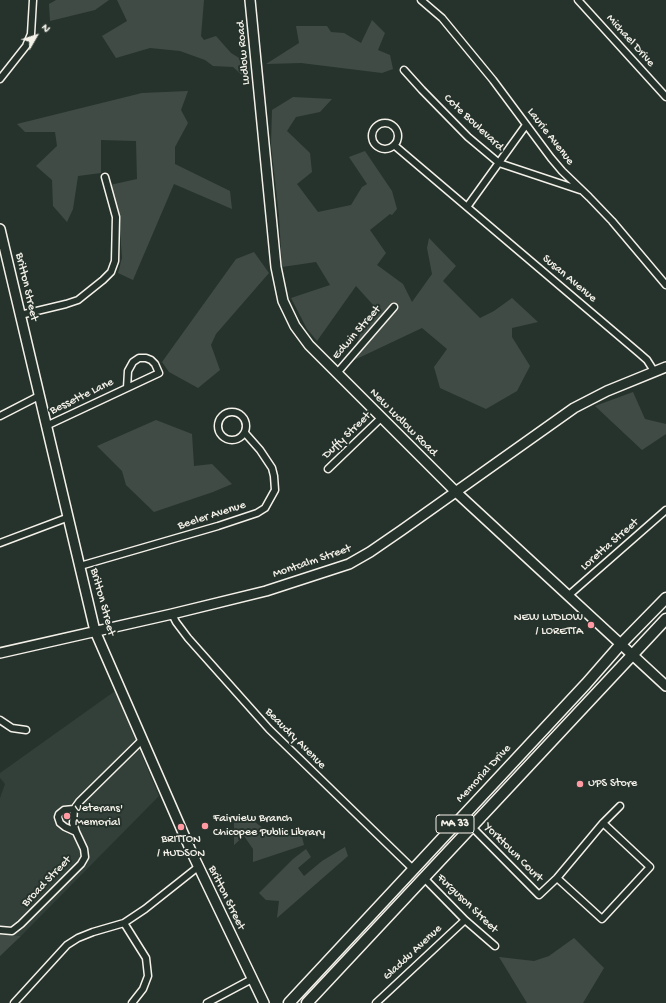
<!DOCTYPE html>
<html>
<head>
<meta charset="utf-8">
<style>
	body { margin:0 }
	#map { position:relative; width:666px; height:1003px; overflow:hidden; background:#26332d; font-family:"Gochi Hand",sans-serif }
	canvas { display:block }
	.north { position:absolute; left:16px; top:16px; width:40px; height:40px; -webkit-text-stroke:3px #26332d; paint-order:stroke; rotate:51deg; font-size:11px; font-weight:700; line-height:16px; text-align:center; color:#f4f1e8 }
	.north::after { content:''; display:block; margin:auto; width:14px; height:18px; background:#f4f1e8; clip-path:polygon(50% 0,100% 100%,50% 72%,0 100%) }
</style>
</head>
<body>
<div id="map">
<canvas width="666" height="1003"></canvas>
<div class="north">N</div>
</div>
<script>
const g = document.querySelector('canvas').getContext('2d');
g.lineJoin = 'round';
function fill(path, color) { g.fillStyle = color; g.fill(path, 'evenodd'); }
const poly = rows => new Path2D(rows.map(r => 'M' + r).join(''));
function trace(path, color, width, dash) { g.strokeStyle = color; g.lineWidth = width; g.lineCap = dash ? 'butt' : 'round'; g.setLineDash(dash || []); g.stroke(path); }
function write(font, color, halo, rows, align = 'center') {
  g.font = font + ' "Gochi Hand",sans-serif'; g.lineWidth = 4; g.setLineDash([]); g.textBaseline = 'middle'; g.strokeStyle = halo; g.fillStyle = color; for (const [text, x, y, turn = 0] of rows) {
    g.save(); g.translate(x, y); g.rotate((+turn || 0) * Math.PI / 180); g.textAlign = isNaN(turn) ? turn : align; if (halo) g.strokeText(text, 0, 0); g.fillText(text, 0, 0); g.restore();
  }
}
fill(poly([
	[115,691,159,796,21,936,0,934,0,798,5,784,0,778,0,773]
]), '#333f39');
fill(poly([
	[56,0,109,0,95,10,50,21,49,4],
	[117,0,204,0,201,36,204,40,216,36,231,53,249,64,250,75,243,76,233,67,213,66,205,60,180,51,150,48,116,58,102,36,127,21],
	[372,20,385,33,378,50,390,55,393,69,382,73,301,63,266,64,299,43,296,26,327,26,331,32,344,33,361,43],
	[188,91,181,110,188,123,175,147,175,164,230,191,232,209,174,184,133,280,118,273,122,258,119,216,110,185,137,179,136,141,101,140,101,173,78,176,73,209,67,222,53,206,52,180,36,166,57,146,55,132,25,132,17,124,142,93],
	[293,97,332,99,320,112,296,117,287,131,310,153,312,172,297,184,318,212,351,205,362,187,367,184,349,157,365,151,392,191,397,209,392,215,390,214,370,230,386,253,377,265,403,284,412,302,432,274,427,248,429,238,456,266,443,281,480,318,494,311,512,298,538,322,512,328,512,337,530,366,517,391,486,409,440,388,434,367,447,349,422,328,350,362,366,318,375,307,356,286,317,341,307,329,291,298,330,285,316,262,282,267,279,216,271,144,272,110],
	[254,252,269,273,216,334,211,345,220,370,198,388,169,372,162,362,236,259],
	[633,392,645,419,666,424,666,434,642,450,595,406],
	[156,420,192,434,194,466,212,464,232,484,213,492,154,512,126,485,122,471,97,446],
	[255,822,272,835,284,831,302,837,304,845,253,862,253,849,244,836,234,845,234,823],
	[345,847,348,856,277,918,279,901,266,900,259,893,293,859,306,849,311,857,298,868,304,876,322,861],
	[0,934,21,936,0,956],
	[574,938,604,968,583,1003,527,1003,499,957,534,961,549,956]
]), '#414b45');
const street = poly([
	[421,0,442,18,493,80,551,158,562,171,589,197,612,221,666,285],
	[578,0,666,97],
	[404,70,422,90,468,137,499,163,580,190],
	[0,79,26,46,31,34,33,0],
	'372 136a13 13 0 1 1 26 0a13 13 0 1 1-26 0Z',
	[394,145,639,353,647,360,654,371],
	[467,207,526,125],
	[20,315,66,304,78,300,103,280,111,272,115,261,116,217,105,177],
	[337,373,394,307],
	'218 426a14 14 0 1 1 28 0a14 14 0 1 1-28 0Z',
	[0,416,39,396],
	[46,426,127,388,128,371,133,362,139,358,146,358,151,360,155,364,159,373,127,388],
	[328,469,381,418],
	[0,543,69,517],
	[80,566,218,526,257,513,265,508,275,490,274,476,272,468,260,450,245,433],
	[569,595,666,510],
	[172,614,176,622,188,638,269,729,413,869],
	[0,720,12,728,26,730],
	[74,809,73,823,76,832,65,827,60,823,58,817,59,814,64,810,74,809,79,802,142,740],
	[603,823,620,806],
	[472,827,539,895,557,878,603,823,650,867,602,919,557,878],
	[424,878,465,920,495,946],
	[124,923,146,958,148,976,143,989,132,1003],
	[0,930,12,931,21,924,81,864,85,857,84,849,76,832],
	[14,1003,67,945,78,938,93,932,124,923,145,909,198,867],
	[207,1003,252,979],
	[376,1003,465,920]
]);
const secondary = poly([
	[250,0,276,267,283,301,295,326,309,345,456,492,666,686],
	[0,229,95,631,191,851,264,1003],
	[0,653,172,614,266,591,349,564,370,552,402,530,574,408,607,391,666,367]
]);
const primary = poly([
	[289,1003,586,684,621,644,666,598],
	[307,1003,666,619]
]);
trace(street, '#f4f1e8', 9);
trace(secondary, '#f4f1e8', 12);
trace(primary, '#f4f1e8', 13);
trace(street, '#26332d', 6);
trace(secondary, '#26332d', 9);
trace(primary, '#26332d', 10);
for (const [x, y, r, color] of [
	[591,625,4,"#ff9aa2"],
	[580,784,4,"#ff9aa2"],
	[67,816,4,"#ff9aa2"],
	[205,826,4,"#ff9aa2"],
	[181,827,4,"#ff9aa2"]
]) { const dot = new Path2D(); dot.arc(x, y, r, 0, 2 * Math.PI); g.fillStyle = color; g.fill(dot); trace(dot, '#26332d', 1.5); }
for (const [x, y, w] of [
	[455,824,38]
]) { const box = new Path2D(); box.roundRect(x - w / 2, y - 9, w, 18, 3); g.fillStyle = '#26332d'; g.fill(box); trace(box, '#f4f1e8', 1); }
write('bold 11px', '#f4f1e8', null, [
	["MA 33",455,824]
]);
write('12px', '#f4f1e8', '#26332d', [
	["Michael Drive",630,41,48],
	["Ludlow Road",244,53,-95],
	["Cote Boulevard",473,123,43],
	["Laurie Avenue",550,137,52],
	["Susan Avenue",569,279,40],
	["Britton Street",26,287,77],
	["Edwin Street",357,333,-49],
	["Bessette Lane",82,397,-26],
	["New Ludlow Road",403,423,45],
	["Duffy Street",347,436,-44],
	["Beeler Avenue",212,516,-18],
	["Loretta Street",610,545,-41],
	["Montcalm Street",312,562,-19],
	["Britton Street",102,602,75],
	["Beaudry Avenue",295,739,45],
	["Memorial Drive",484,774,-47],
	["Yorktown Court",513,853,45],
	["Broad Street",47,882,-46],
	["Britton Street",226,898,64],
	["Furguson Street",467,904,44],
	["Gladdu Avenue",413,953,-43]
]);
write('12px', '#f4f1e8', '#26332d', [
	["NEW LUDLOW",583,618,"right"],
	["/ LORETTA",583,632,"right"],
	["UPS Store",588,784],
	["Veterans'",75,809],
	["Memorial",75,823],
	["Fairview Branch",213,819],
	["Chicopee Public Library",213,833],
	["BRITTON",181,840,"center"],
	["/ HUDSON",181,854,"center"]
], 'left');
</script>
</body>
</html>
